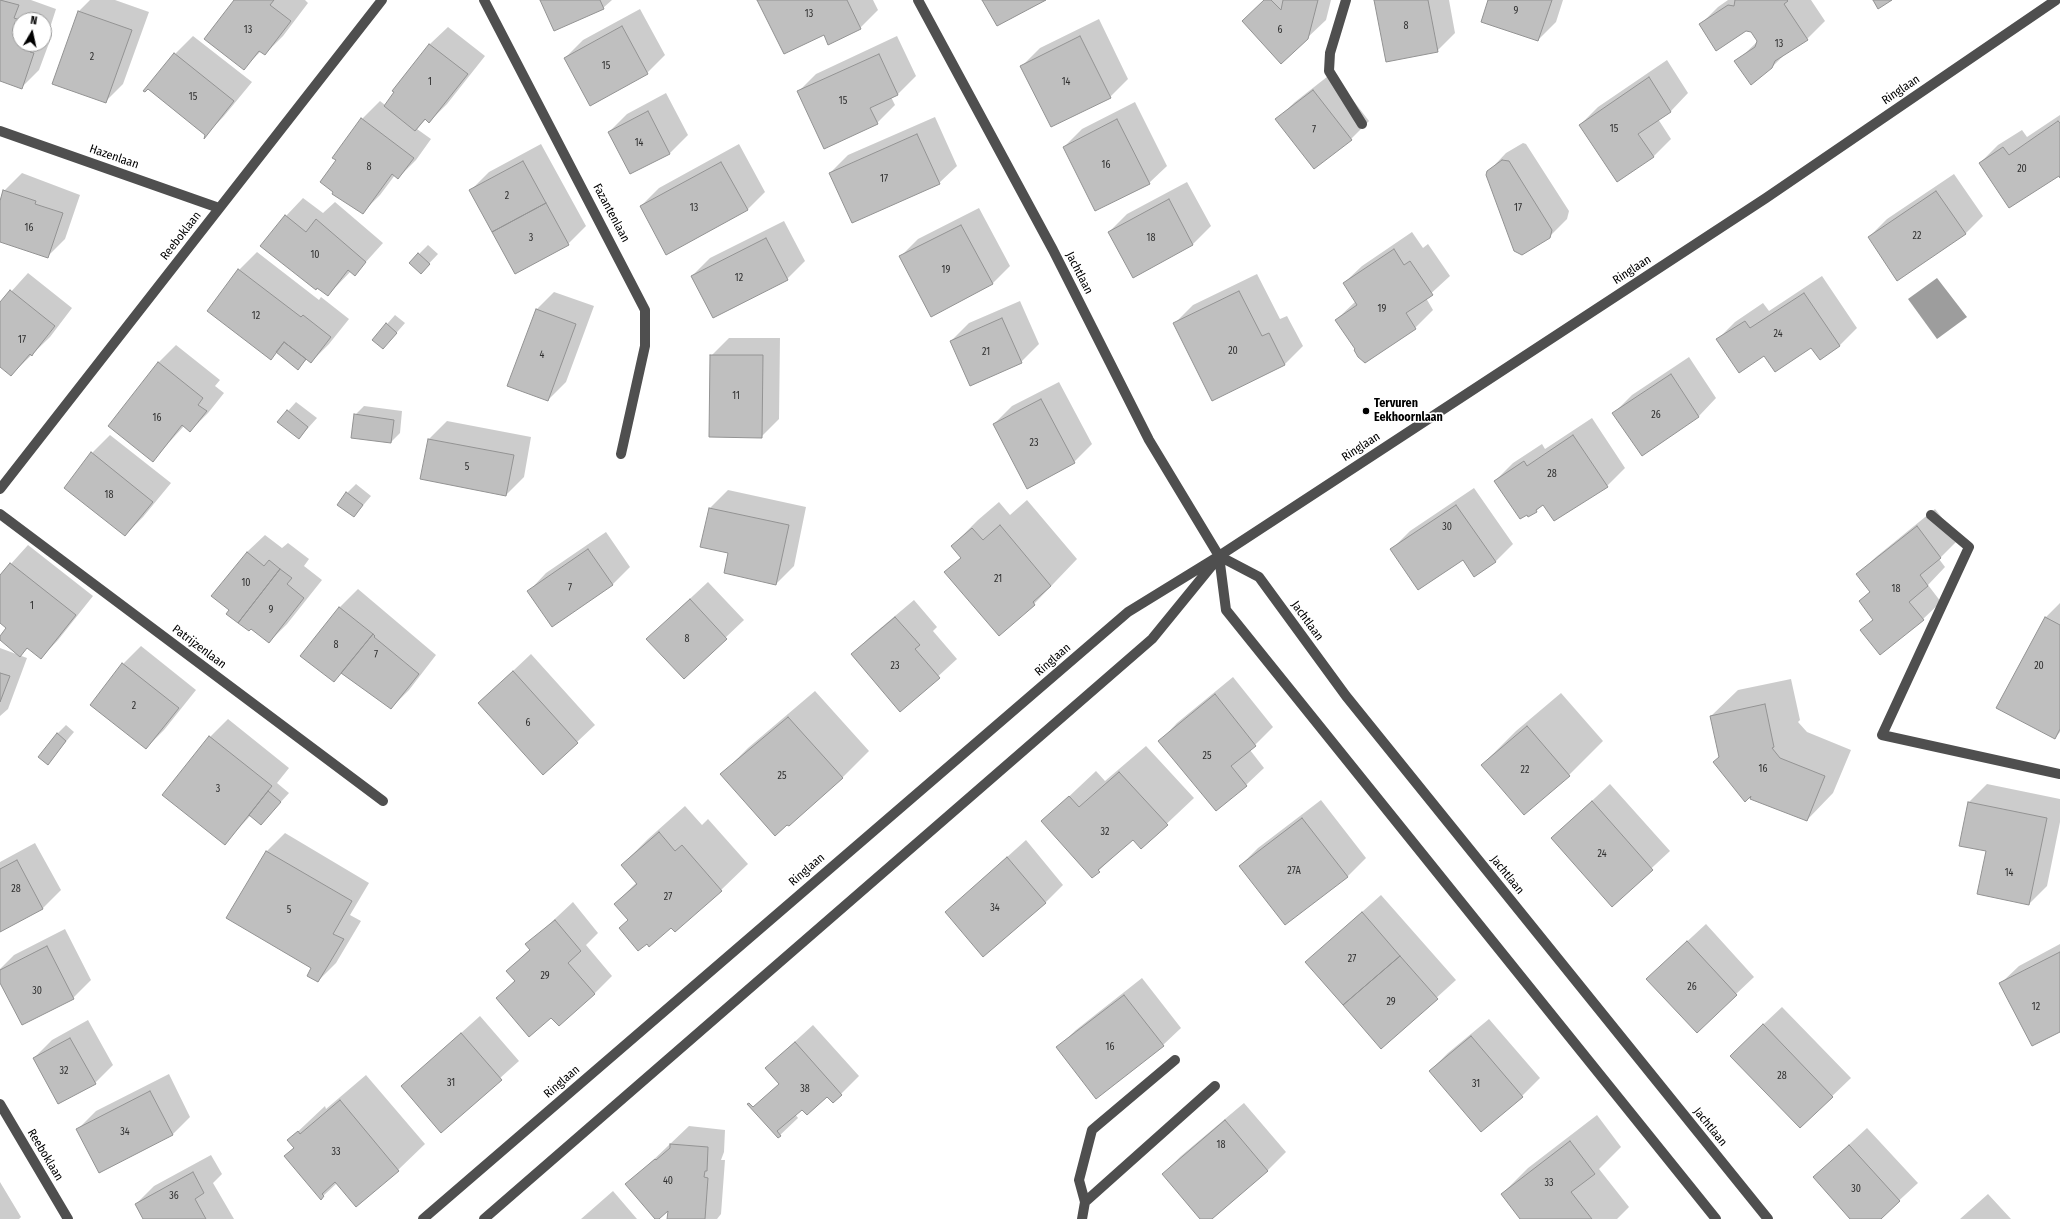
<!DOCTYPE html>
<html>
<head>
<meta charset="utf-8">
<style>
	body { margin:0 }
	#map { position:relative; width:2060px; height:1219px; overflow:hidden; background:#fff; font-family:"Fira Sans Condensed",sans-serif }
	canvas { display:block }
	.north { position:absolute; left:12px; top:12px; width:40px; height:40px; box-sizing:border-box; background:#fff; border:1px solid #999; border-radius:50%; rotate:9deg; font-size:11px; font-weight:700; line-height:16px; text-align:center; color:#000 }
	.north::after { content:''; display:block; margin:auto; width:14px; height:18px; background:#000; clip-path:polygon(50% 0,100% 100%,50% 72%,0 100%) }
</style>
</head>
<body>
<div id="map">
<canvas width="2060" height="1219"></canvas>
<div class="north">N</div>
</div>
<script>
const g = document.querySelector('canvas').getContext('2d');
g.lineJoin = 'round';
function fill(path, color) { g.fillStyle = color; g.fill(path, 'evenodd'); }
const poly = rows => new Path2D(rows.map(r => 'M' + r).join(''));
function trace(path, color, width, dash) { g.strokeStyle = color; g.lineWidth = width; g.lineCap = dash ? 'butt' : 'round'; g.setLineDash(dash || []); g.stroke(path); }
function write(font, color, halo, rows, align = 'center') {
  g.font = font + ' "Fira Sans Condensed",sans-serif'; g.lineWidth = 3.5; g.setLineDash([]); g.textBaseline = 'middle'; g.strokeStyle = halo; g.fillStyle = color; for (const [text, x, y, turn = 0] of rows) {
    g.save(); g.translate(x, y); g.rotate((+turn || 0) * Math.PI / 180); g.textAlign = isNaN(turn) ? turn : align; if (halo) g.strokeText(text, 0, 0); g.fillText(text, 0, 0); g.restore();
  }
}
fill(poly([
	[1937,278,1967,317,1937,339,1908,299]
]), '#9d9d9d');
fill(poly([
	[0,0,31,0,56,9,48,34,52,35,39,70,21,88,0,80],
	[20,20,44,20,44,44,20,44],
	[90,0,115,0,149,12,123,84,105,102,79,11],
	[235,0,305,0,308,3,283,36,265,54,261,51,244,68],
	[541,0,612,0,603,8],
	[759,0,873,0,878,10,860,28,825,34],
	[1264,0,1331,0,1326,20,1307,38],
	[1375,0,1449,0,1455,33,1437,51],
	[1489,0,1563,0,1556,22,1538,40],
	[1728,0,1811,0,1825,21,1807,39,1786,53,1772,67,1736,62,1758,41,1751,31,1700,25,1718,7],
	[640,9,665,55,647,73,565,58,583,40],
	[1099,19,1128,79,1110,97,1022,66,1040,48],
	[448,27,485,56,447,104,429,122,426,119,417,129,431,139,416,160,398,178,395,175,380,195,362,213,337,196,321,181,337,160,362,119,380,101,385,105,396,92,393,90,430,44],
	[193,36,252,82,224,116,207,134,147,88,175,54],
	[897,36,916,76,898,94,891,97,895,105,877,123,798,92,816,74],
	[1667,60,1688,93,1671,111,1658,119,1671,139,1653,157,1580,125,1598,107],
	[1332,73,1369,121,1351,139,1314,168,1277,119,1295,102],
	[666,93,688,135,670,153,631,173,609,132,627,114],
	[1135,102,1167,166,1149,183,1064,147,1082,129],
	[2060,115,2060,176,1980,163,1998,145,2022,130,2027,137],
	[935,117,957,166,939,183,830,173,848,155],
	[1523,143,1526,144,1569,211,1567,219,1549,237,1488,172,1506,153],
	[541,144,586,226,568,244,471,190,489,172],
	[739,144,765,192,747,210,641,206,659,188],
	[22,173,80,195,65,239,47,257,0,241,0,204,4,191],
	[1954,174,1983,216,1965,234,1869,237,1887,219],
	[1187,182,1211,226,1193,244,1133,276,1109,232,1127,214],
	[303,198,323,213,335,202,383,243,355,274,351,271,328,295,286,216],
	[979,208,1010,266,992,284,900,257,918,239],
	[784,221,805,261,787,279,692,276,710,258],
	[1412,232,1423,248,1428,244,1450,276,1426,298,1433,310,1415,328,1336,320,1356,301,1344,283,1362,266],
	[428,245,438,254,421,272,419,254],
	[257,252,319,300,321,297,349,319,329,344,311,362,307,359,298,368,277,352,270,359,208,310,239,270],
	[28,273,72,308,50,337,11,375,0,366,0,304],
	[1257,274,1280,319,1287,316,1303,346,1285,364,1213,400,1175,323,1193,305],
	[1822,276,1857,328,1839,346,1811,347,1764,355,1718,339,1735,322,1763,303,1769,311],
	[554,292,594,306,566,382,548,400,536,310],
	[1020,301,1039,344,1021,362,951,341,969,323],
	[395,315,405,323,392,338,373,340],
	[729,338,780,338,779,419,761,437,711,356],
	[176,345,220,380,215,386,224,393,208,413,190,431,184,426,153,460,158,363],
	[1689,357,1716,398,1699,416,1642,455,1614,413,1632,395],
	[1059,382,1092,444,1074,462,994,424,1012,406],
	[296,402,317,418,299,438,288,411],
	[364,406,402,411,400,433,391,442,355,415],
	[1592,418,1625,468,1607,486,1544,504,1536,511,1495,481,1513,463,1542,444,1545,449],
	[447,421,531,437,524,477,506,495,421,479,429,439],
	[110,435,171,483,143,517,125,535,92,453],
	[356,484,371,496,354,516,347,493],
	[1474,488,1513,544,1495,562,1392,549,1410,531],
	[728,490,806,507,794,566,776,584,729,552,701,546,710,508],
	[1027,500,1077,559,1034,604,946,573,961,557,952,546,978,520,999,502,1010,515],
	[1935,509,1959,539,1939,559,1945,567,1928,585,1941,602,1923,619,1862,630,1873,619,1860,601,1871,590,1858,574,1876,557],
	[606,532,630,567,612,585,529,591,546,573],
	[265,535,282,548,288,543,309,559,304,566,322,580,287,624,269,642,230,610,247,552],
	[28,545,93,596,58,640,41,658,28,648,20,655,0,639,8,628,0,622,0,576],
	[708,582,744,620,684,677,666,621],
	[358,589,436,655,409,690,391,708,341,673,302,656,340,607],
	[914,600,937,627,933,631,957,659,900,711,852,654,870,637],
	[2060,603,2060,732,2055,738,1997,708,2046,617],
	[141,646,196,690,164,730,146,748,123,664],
	[0,648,27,658,8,709,0,716],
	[531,654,595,725,543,774,479,703],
	[1233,677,1273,727,1250,750,1264,768,1246,785,1160,741,1177,723],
	[1791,679,1800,720,1798,722,1807,732,1851,750,1833,793,1807,820,1720,757,1711,716,1738,690],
	[815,691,869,751,843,777,789,825,722,774,748,748],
	[1561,693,1603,741,1569,775,1482,765,1516,731],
	[228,719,289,768,277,783,289,793,261,824,251,815,225,843,210,737],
	[66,725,74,732,48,763,57,734],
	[1146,746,1194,798,1141,848,1133,838,1092,877,1043,821,1096,771,1105,781],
	[1610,784,1670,851,1612,905,1552,838],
	[1987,784,2060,799,2060,822,2047,886,2029,904,1987,850,1969,802],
	[1321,800,1366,858,1348,876,1285,924,1240,866,1258,848],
	[685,806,702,825,708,819,748,864,721,890,675,930,671,927,615,904,637,882,622,865,648,839],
	[285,833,369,883,350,915,361,921,336,963,318,981,313,968,228,917,267,851],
	[1026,840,1063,885,1046,902,946,912],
	[35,843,61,890,43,908,0,931,0,862],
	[1381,895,1456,980,1381,1048,1306,962],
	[573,902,598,933,586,945,612,976,594,994,552,1016,498,998,515,980,507,971,530,949,527,945],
	[1706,924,1754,977,1697,1031,1666,961],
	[65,929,91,980,73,998,22,1024,0,981,0,969,14,955],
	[2060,944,2060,1030,2001,983,2019,966],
	[1142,978,1181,1028,1163,1045,1058,1047,1076,1030],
	[1782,1007,1851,1078,1800,1127,1749,1038],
	[480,1016,519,1061,441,1131,402,1086],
	[1489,1019,1540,1078,1522,1096,1430,1071,1448,1053],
	[88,1020,113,1065,95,1083,34,1058,52,1040],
	[813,1025,859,1076,841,1094,827,1096,802,1108,795,1114,798,1118,778,1137,753,1109,780,1083,766,1068],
	[169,1074,190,1117,172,1135,78,1129,96,1111],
	[366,1075,425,1144,398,1170,356,1206,337,1183,321,1198,285,1156,294,1147,289,1140,325,1106,326,1109],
	[1244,1103,1286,1152,1268,1170,1210,1219,1201,1219,1163,1174,1181,1156],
	[1597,1115,1621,1147,1599,1169,1629,1207,1617,1219,1521,1219,1502,1194,1528,1168],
	[689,1126,725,1130,724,1152,721,1160,725,1160,721,1214,717,1219,668,1219,669,1209,657,1219,627,1185],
	[1867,1128,1918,1183,1879,1219,1852,1219,1814,1177],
	[211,1155,222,1174,213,1183,234,1219,144,1219,136,1204,154,1186],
	[0,1182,21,1217,19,1219,0,1219],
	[613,1191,637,1219,581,1219],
	[1988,1194,2011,1219,1960,1219]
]), '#0003');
const building = poly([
	[0,0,19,5,14,18,20,20,20,44,33,44,30,52,34,53,22,89,0,81,0,0],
	[234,0,274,0,270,5,291,21,265,55,259,51,244,70,204,39,234,0],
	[540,0,600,0,604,9,554,31,540,0],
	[757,0,847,0,861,29,828,45,824,35,784,54,757,0],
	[982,0,1046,0,997,26,982,0],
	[1264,0,1271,0,1281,10,1283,0,1318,0,1308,39,1281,64,1242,21,1264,0],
	[1374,0,1428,0,1438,52,1386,62,1374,0],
	[1488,0,1552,0,1538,41,1481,22,1488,0],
	[1735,0,1787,0,1788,1,1784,4,1808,40,1775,61,1772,68,1751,85,1734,61,1755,47,1757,41,1751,32,1746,31,1716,51,1699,24,1728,5,1734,6,1735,0],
	[1873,0,1892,0,1878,9,1873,0],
	[78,11,132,30,106,103,52,84,78,11],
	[622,26,648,74,590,106,564,58,622,26],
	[1080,36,1111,98,1051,127,1020,66,1080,36],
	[429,44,468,74,429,123,425,119,415,131,384,106,394,92,392,91,429,44],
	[174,53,234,101,204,139,205,135,148,89,145,92,143,91,174,53],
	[879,54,898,95,870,108,878,124,824,149,797,91,879,54],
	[1649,77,1671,112,1638,134,1654,157,1617,182,1579,125,1649,77],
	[1313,90,1352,140,1314,169,1275,119,1313,90],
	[648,111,670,154,630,174,608,132,648,111],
	[361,118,414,158,398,179,392,174,363,214,332,194,333,192,320,182,336,160,332,158,361,118],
	[1117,119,1150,184,1095,211,1063,147,1117,119],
	[2058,121,2060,123,2060,178,2059,176,2009,208,1979,163,2003,147,2009,155,2058,121],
	[917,134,940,184,852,223,829,173,917,134],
	[1502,160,1509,161,1552,230,1550,238,1522,255,1514,251,1486,175,1487,171,1502,160],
	[523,161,546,203,492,232,469,190,523,161],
	[721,162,748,210,666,255,640,206,721,162],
	[3,190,36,201,35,204,63,213,48,258,0,242,0,201,3,190],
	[1936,191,1966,234,1897,281,1868,237,1936,191],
	[1169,199,1193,245,1133,278,1108,232,1169,199],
	[546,203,569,245,515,274,492,232,546,203],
	[285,215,306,232,316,219,366,262,355,276,348,270,328,296,317,288,316,290,260,246,285,215],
	[961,225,993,284,931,317,899,256,961,225],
	[766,238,788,280,713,318,691,276,766,238],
	[1394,249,1404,265,1410,261,1433,295,1406,313,1416,329,1365,363,1358,357,1354,350,1355,349,1335,320,1357,305,1343,283,1394,249],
	[418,253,430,264,421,274,409,263,418,253],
	[238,269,301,317,303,315,331,337,311,363,284,342,271,360,207,311,238,269],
	[10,290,55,326,33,354,32,356,30,354,11,376,0,367,0,302,10,290],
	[1239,291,1262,336,1269,333,1285,365,1212,401,1173,323,1239,291],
	[1804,293,1840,346,1820,360,1811,348,1775,372,1764,356,1739,373,1716,339,1745,321,1750,328,1804,293],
	[536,309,576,324,548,401,507,386,536,309],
	[1002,318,1022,363,970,386,950,341,1002,318],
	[386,323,397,333,383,349,372,340,386,323],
	[284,342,306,359,298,370,276,352,284,342],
	[710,355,763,355,762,438,709,437,710,355],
	[158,362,203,398,198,405,207,411,190,432,182,425,153,462,108,426,158,362],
	[1671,374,1699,417,1642,456,1612,413,1671,374],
	[1041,399,1075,463,1027,489,993,424,1041,399],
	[287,410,308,427,299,439,277,422,287,410],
	[354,414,394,420,391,443,351,438,354,414],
	[1573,435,1608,487,1554,521,1543,505,1536,510,1537,512,1528,517,1527,515,1520,519,1494,481,1524,461,1527,466,1573,435],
	[428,439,514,455,506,496,420,479,428,439],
	[91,452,153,502,125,536,64,488,91,452],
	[346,492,363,505,354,517,337,505,346,492],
	[1456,505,1496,562,1474,577,1463,560,1418,590,1390,549,1456,505],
	[709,508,789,525,776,585,724,573,728,553,700,547,709,508],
	[1000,525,1051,586,1033,602,1035,605,999,636,944,572,961,558,951,546,972,528,983,540,1000,525],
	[1917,526,1941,558,1920,575,1928,586,1909,602,1924,620,1880,655,1860,630,1873,620,1859,601,1870,592,1856,574,1917,526],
	[588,549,613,585,552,627,527,591,588,549],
	[247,552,264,566,269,560,280,569,238,623,226,614,229,610,211,596,247,552],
	[10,563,76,615,41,659,27,648,20,657,0,640,0,636,6,628,0,623,0,575,10,563],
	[280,569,292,578,287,584,304,598,269,643,251,629,249,631,238,623,280,569],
	[690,599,727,639,684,679,646,639,690,599],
	[339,607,373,634,334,682,300,656,339,607],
	[895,617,920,645,915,649,940,678,900,712,851,654,895,617],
	[2045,617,2060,625,2060,729,2055,739,1996,708,2045,617],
	[373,634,375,636,374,637,419,674,391,709,341,673,373,634],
	[122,663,179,708,146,749,90,705,122,663],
	[513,671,578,743,543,775,478,703,513,671],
	[0,673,10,676,0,702,0,673],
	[1215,694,1256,746,1231,766,1247,786,1216,811,1158,741,1215,694],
	[1765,704,1774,747,1772,748,1780,758,1825,776,1807,821,1750,799,1751,796,1745,802,1713,762,1719,757,1710,716,1765,704],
	[788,717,843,778,789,826,787,825,775,836,720,774,788,717],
	[1527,726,1570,776,1524,815,1481,765,1527,726],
	[57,733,66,741,48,765,38,757,57,733],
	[209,736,272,786,225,845,162,795,209,736],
	[1119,772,1168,825,1141,849,1133,840,1098,870,1100,872,1092,878,1041,821,1069,796,1079,807,1119,772],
	[268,791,281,802,261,825,249,815,268,791],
	[1592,801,1653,870,1612,907,1551,838,1592,801],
	[1968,802,2047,818,2029,905,1977,894,1986,851,1959,846,1968,802],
	[1302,818,1348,877,1285,925,1239,866,1302,818],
	[659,832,675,851,682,845,722,891,675,932,671,928,649,947,647,944,638,951,619,928,628,920,614,904,637,884,621,865,659,832],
	[266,851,352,901,333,934,344,939,318,982,307,976,311,968,226,918,266,851],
	[1007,857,1046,903,983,957,945,912,1007,857],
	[17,860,43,909,0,932,0,869,17,860],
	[1362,912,1400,956,1343,1005,1305,962,1362,912],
	[555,920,581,951,568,963,595,994,559,1026,551,1018,529,1037,496,998,515,981,506,971,530,950,525,944,555,920],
	[1687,941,1737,995,1697,1033,1646,979,1687,941],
	[47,946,74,999,22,1025,0,983,0,970,47,946],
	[2060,952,2060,1032,2032,1046,1999,983,2060,952],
	[1400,956,1438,999,1381,1049,1343,1005,1400,956],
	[1124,995,1164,1046,1096,1099,1056,1047,1124,995],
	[1763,1024,1833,1097,1800,1128,1730,1056,1763,1024],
	[461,1033,502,1080,441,1133,401,1086,461,1033],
	[1471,1036,1523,1097,1481,1132,1429,1071,1471,1036],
	[70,1038,96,1084,58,1104,33,1058,70,1038],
	[795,1042,842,1095,833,1103,827,1097,807,1115,802,1110,777,1131,781,1136,778,1138,747,1104,749,1103,753,1107,779,1084,765,1068,795,1042],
	[150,1091,173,1135,99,1173,76,1129,150,1091],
	[340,1100,399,1171,356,1207,335,1182,322,1194,324,1196,321,1200,284,1156,294,1148,287,1140,298,1131,300,1134,340,1100],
	[1225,1120,1268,1171,1212,1219,1200,1219,1162,1174,1225,1120],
	[1570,1141,1595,1174,1571,1192,1592,1219,1520,1219,1501,1194,1570,1141],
	[670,1144,708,1147,707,1171,705,1171,704,1177,708,1178,705,1219,667,1219,668,1211,659,1219,655,1219,625,1184,655,1159,656,1160,670,1148,670,1144],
	[1849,1145,1900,1201,1881,1219,1850,1219,1813,1177,1849,1145],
	[193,1172,204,1193,195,1199,206,1219,143,1219,135,1204,193,1172]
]);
fill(building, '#bfbfbf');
trace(building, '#939393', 1);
trace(poly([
	[484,0,645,310,645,346,621,454],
	[918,0,1053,250,1149,440,1219,556,1226,610,1716,1219],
	[1346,0,1330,53,1329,71,1362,124],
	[0,131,219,208],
	[0,489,382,0],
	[0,514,383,801],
	[1931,515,1969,547,1882,735,2060,774],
	[1219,556,1259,577,1346,696,1768,1219],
	[0,1104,68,1219],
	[1085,1202,1079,1180,1092,1130,1175,1060],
	[423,1219,1128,612,1219,556,1766,198,2056,0],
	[484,1219,1152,639,1214,563],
	[1082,1219,1085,1202,1215,1086]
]), '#4f4f4f', 10);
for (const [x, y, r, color] of [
	[1366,411,4,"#000"]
]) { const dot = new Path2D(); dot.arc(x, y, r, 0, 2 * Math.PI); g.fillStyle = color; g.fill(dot); trace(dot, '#fff', 1.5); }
write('10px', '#303030', null, [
	["9",1516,11],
	["13",809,14],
	["8",1406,26],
	["13",248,30],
	["6",1280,30],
	["13",1779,44],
	["2",92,57],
	["15",606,66],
	["1",430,82],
	["14",1066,82],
	["15",193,97],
	["15",843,101],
	["15",1614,129],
	["7",1314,130],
	["14",639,143],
	["16",1106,165],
	["8",369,167],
	["20",2022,169],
	["17",884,179],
	["2",507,196],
	["13",694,208],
	["17",1518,208],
	["16",29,228],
	["22",1917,236],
	["3",531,238],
	["18",1151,238],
	["10",315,255],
	["19",946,270],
	["12",739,278],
	["19",1382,309],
	["12",256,316],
	["24",1778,334],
	["17",22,340],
	["20",1233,351],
	["21",986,352],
	["4",542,355],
	["11",736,396],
	["26",1656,415],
	["16",157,418],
	["23",1034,443],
	["5",467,467],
	["28",1552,474],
	["18",109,495],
	["30",1447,527],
	["21",998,579],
	["10",246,583],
	["7",570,588],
	["18",1896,589],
	["1",32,606],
	["9",271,610],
	["8",687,639],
	["8",336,645],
	["7",376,655],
	["23",895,666],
	["20",2039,666],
	["2",134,706],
	["6",528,723],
	["25",1207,756],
	["16",1763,769],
	["22",1525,770],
	["25",782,776],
	["3",218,789],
	["32",1105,832],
	["24",1602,854],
	["27A",1294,871],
	["14",2009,873],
	["28",16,889],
	["27",668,897],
	["34",995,908],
	["5",289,910],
	["27",1352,959],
	["29",545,976],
	["26",1692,987],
	["30",37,991],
	["29",1391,1002],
	["12",2036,1007],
	["16",1110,1047],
	["32",64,1071],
	["28",1782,1076],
	["31",451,1083],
	["31",1476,1084],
	["38",805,1089],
	["34",125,1132],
	["18",1221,1145],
	["33",336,1152],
	["40",668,1181],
	["33",1549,1183],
	["30",1856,1189],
	["36",174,1196]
]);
write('12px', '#000', '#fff', [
	["Ringlaan",1901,90,-34],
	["Hazenlaan",114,157,19],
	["Fazantenlaan",611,213,62],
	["Reeboklaan",181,236,-52],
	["Ringlaan",1632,270,-33],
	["Jachtlaan",1079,273,63],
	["Ringlaan",1361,447,-33],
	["Jachtlaan",1307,621,54],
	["Patrijzenlaan",199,647,37],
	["Ringlaan",1053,660,-41],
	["Ringlaan",807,870,-41],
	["Jachtlaan",1507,875,51],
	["Ringlaan",562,1082,-41],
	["Jachtlaan",1710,1127,51],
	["Reeboklaan",45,1155,59]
]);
write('bold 12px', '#000', '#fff', [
	["Tervuren",1374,404],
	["Eekhoornlaan",1374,418]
], 'left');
</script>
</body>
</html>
